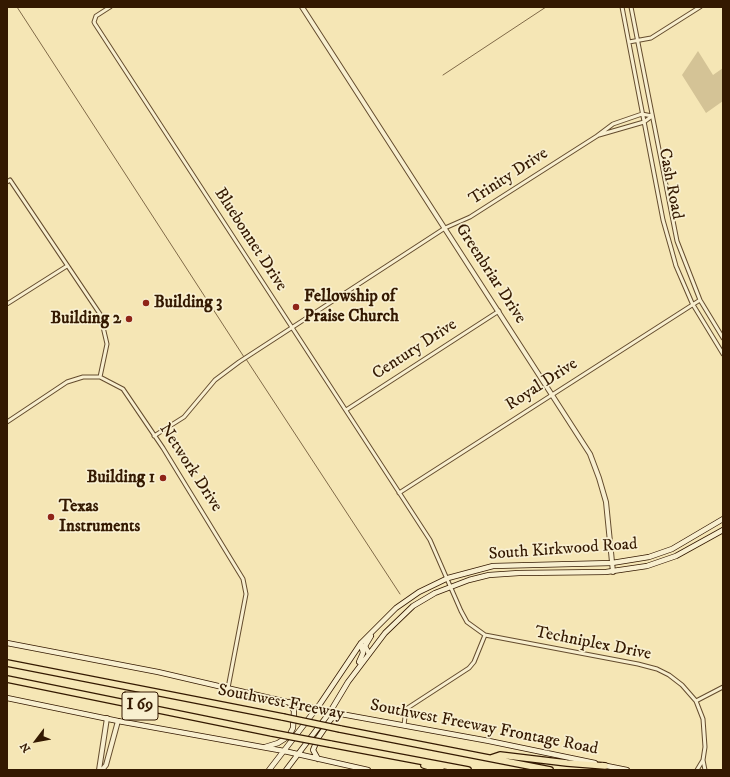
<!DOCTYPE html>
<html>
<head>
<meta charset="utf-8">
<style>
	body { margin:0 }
	#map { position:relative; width:730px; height:777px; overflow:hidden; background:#f5e6b5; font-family:"IM FELL DW Pica",serif }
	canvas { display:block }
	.frame { position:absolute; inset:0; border:8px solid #341901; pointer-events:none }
	.north { position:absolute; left:16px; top:721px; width:40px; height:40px; -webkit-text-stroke:3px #f8efcf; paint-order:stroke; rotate:238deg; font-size:11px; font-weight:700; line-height:16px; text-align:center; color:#341901 }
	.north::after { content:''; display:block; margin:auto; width:14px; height:18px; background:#341901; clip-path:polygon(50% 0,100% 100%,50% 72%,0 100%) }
</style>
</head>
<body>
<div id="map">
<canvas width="730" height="777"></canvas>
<div class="frame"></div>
<div class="north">N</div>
</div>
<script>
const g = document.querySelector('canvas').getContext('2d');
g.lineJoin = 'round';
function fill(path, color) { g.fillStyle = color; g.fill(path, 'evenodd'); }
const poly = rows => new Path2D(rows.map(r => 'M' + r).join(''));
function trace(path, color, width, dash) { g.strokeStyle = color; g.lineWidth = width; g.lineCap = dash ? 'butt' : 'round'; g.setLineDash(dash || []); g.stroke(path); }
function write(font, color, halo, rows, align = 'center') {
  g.font = font + ' "IM FELL DW Pica",serif'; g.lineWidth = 3.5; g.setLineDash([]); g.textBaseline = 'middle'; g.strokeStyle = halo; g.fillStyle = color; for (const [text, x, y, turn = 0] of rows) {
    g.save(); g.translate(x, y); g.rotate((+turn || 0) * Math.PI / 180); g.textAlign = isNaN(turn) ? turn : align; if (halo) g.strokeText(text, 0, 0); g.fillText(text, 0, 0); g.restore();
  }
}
fill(poly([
	[698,51,713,75,723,68,723,101,706,113,682,75]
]), '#d4c396');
trace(poly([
	[17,7,244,357],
	[443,75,546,7],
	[246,359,400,594]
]), '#806a48', 1);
const minor = poly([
	[110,7,96,16,94,22,95,24,430,540,461,611,467,622,485,635,638,664,657,669,669,675,682,685,696,701,703,719,705,747,703,760,697,770],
	[622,7,663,220,671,248,676,266,692,303,723,354],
	[631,7,677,241,700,300,723,338],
	[629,42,651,38,700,7],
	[599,135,644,122,652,116],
	[7,182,10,180,100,314,107,344,100,377],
	[7,304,67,266],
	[346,410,499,311],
	[7,422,67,382,83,377,100,377,123,389,163,448,243,579,246,594,228,688],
	[154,436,184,417,215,380,239,362,445,228,470,217,597,136,613,124,642,114,652,116],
	[399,493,700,300],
	[696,701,723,687],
	[404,725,406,709,469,668,474,662,485,635],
	[703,760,705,770]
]);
const tertiary = poly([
	[302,7,590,454,599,478,606,502,613,572],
	[99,770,107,718],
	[102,770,106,765,118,721]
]);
const secondary = poly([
	[7,643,158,672,330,712,489,741,595,763],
	[369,654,365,646,371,636],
	[359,662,363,653,361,643],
	[7,698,118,721,284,751,368,770],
	[265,747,278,743,289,736,293,728,294,711,289,702],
	[318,759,313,750,318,738,331,719,343,714],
	[602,765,627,770],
	[269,770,320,704,361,643,396,608,419,592,448,578,493,566,612,563,649,557,672,549,723,519],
	[286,770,330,712,348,682,385,633,413,606,435,593,469,580,489,575,519,573,606,572,647,566,676,556,723,530]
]);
const motorway = poly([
	[7,663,283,717],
	[7,679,272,733],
	[340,729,550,770],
	[330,744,468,770],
	[491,758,500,755,567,763,605,766],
	[424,765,441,770]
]);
trace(minor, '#644c2e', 5);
trace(tertiary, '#644c2e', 6);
trace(secondary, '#341901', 6);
trace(motorway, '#341901', 8);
trace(minor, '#f8efcf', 3);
trace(tertiary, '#f8efcf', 4);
trace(secondary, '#f8efcf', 4.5);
trace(motorway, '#f5e6b5', 5.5);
const motorwayBridge = poly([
	[283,717,340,729],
	[272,733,330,744]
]);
trace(motorwayBridge, '#341901', 8, []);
trace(motorwayBridge, '#f5e6b5', 5.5);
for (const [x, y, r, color] of [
	[146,303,4,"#8f2418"],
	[296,307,4,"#8f2418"],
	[129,319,4,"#8f2418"],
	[163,478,4,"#8f2418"],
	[51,517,4,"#8f2418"]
]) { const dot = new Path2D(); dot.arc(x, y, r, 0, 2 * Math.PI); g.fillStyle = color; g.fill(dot); trace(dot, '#f8efcf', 1.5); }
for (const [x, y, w] of [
	[140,706,36]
]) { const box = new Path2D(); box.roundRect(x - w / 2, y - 14, w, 28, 3); g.fillStyle = '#f8efcf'; g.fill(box); trace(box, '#341901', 1); }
write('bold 16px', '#341901', null, [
	["I 69",140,706]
]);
write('17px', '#341901', '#f8efcf', [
	["Trinity Drive",509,177,-33],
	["Cash Road",670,184,79],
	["Bluebonnet Drive",250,240,57],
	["Greenbriar Drive",490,274,57],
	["Century Drive",415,350,-33],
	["Royal Drive",542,385,-33],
	["Network Drive",190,468,57],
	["South Kirkwood Road",563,550,-4],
	["Techniplex Drive",593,644,11],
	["Southwest Freeway",281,703,11],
	["Southwest Freeway Frontage Road",484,728,11]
]);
write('bold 17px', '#341901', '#f8efcf', [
	["Fellowship of",304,297],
	["Praise Church",304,317],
	["Building 3",154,303],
	["Building 2",121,319,"right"],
	["Building 1",155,478,"right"],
	["Texas",59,507],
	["Instruments",59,527]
], 'left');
</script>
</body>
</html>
